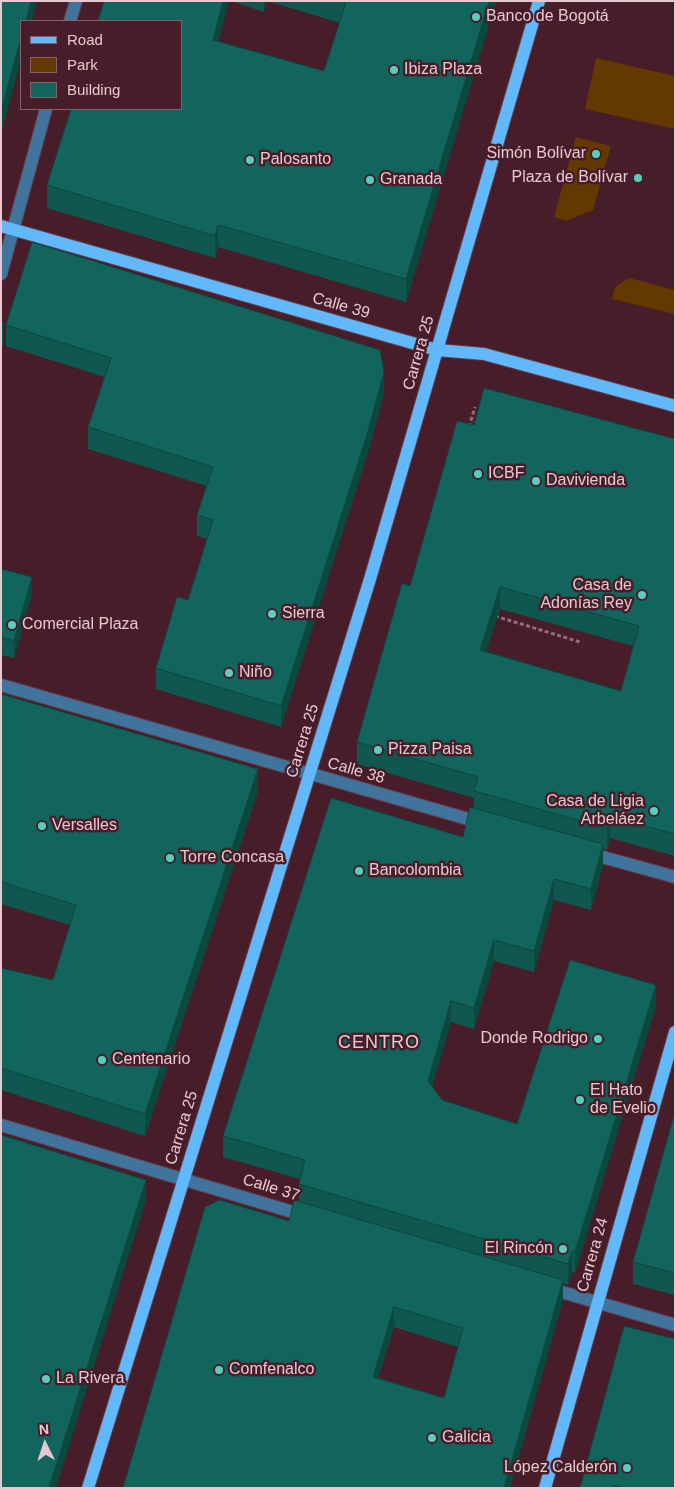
<!DOCTYPE html>
<html>
<head>
<meta charset="utf-8">
<style>
	body { margin:0 }
	#map { position:relative; width:676px; height:1489px; overflow:hidden; background:#481d2a; font-family:Helvetica,sans-serif }
	canvas { display:block }
	.frame { position:absolute; inset:0; border:2px solid #e6c9cf; pointer-events:none }
	.legend { position:absolute; left:20px; top:20px; width:162px; height:90px; box-sizing:border-box; background:#481d2a; border:1px solid #87626c; margin:0; padding:6px 9px; list-style:none; font-size:15px; color:#e6c9cf }
	.legend li { display:flex; align-items:center; gap:10px; height:25px }
	.legend b { width:25px; border:1px solid #87626c }
	.north { position:absolute; left:20px; top:1419px; width:50px; height:50px; -webkit-text-stroke:4px #481d2a; paint-order:stroke; rotate:356deg; font-size:14px; font-weight:700; line-height:20px; text-align:center; color:#e6c9cf }
	.north::after { content:''; display:block; margin:auto; width:18px; height:22px; background:#e6c9cf; clip-path:polygon(50% 0,100% 100%,50% 72%,0 100%) }
</style>
</head>
<body>
<div id="map">
<canvas width="676" height="1489"></canvas>
<div class="frame"></div>
<ul class="legend">
<li><b style="height:6px;background:#61b8fa"></b>Road</li>
<li><b style="height:14px;background:#633801"></b>Park</li>
<li><b style="height:14px;background:#11655c"></b>Building</li>
</ul>
<div class="north">N</div>
</div>
<script>
const g = document.querySelector('canvas').getContext('2d');
g.lineJoin = 'round';
function fill(path, color) { g.fillStyle = color; g.fill(path, 'evenodd'); }
const poly = rows => new Path2D(rows.map(r => 'M' + r).join(''));
function trace(path, color, width, dash) { g.strokeStyle = color; g.lineWidth = width; g.lineCap = dash ? 'butt' : 'round'; g.setLineDash(dash || []); g.stroke(path); }
function write(font, color, halo, rows, align = 'center') {
  g.font = font + ' Helvetica,sans-serif'; g.lineWidth = 5; g.setLineDash([]); g.textBaseline = 'middle'; g.strokeStyle = halo; g.fillStyle = color; for (const [text, x, y, turn = 0] of rows) {
    g.save(); g.translate(x, y); g.rotate((+turn || 0) * Math.PI / 180); g.textAlign = isNaN(turn) ? turn : align; if (halo) g.strokeText(text, 0, 0); g.fillText(text, 0, 0); g.restore();
  }
}
fill(poly([
	[596,58,675,76,675,129,585,109],
	[576,137,611,146,593,210,566,221,554,217],
	[629,278,675,290,675,314,612,299,615,287]
]), '#633801');
const minor = poly([
	[70,21,76,1],
	[1,274,46,109],
	[1,685,482,823],
	[588,853,675,877],
	[1,1125,306,1216],
	[548,1288,675,1325]
]);
const major = poly([
	[1,226,437,350,484,354,675,406],
	[88,1488,370,579,539,1],
	[545,1488,675,1032]
]);
trace(minor, '#643c48', 14);
trace(major, '#643c48', 14);
trace(poly([
	[469,427,475,407],
	[495,616,580,642]
]), '#936f79', 3, [4, 2.5]);
trace(minor, '#40749c', 12);
trace(major, '#61b8fa', 12);
fill(poly([
	[104,1,229,1,218,42,324,71,340,23,267,1,496,1,406,302,218,247,215,258,47,208,47,185,181,109],
	[231,1,267,1,264,12],
	[1,318,3,323,3,345,1,345],
	[6,325,384,393,369,449,281,727,156,689,156,668,188,600,207,539,197,536,197,515,207,486,88,449,88,427,105,377,6,346],
	[474,425,675,439,675,856,610,838,607,850,603,848,603,865,591,910,554,900,534,972,494,961,474,1029,451,1022,432,1087,442,1100,517,1124,656,1006,575,1273,572,1272,568,1285,563,1283,563,1300,510,1488,123,1488,289,1221,299,1202,299,1184,300,1179,223,1157,223,1136,463,837,474,809,474,798,357,764,357,742,410,586],
	[500,609,633,646,621,691,486,652],
	[394,1327,458,1347,444,1398,378,1378],
	[1,569,32,595,14,658,1,655],
	[1,694,258,791,145,1136,1,1090,1,968,53,980,70,925,1,904],
	[675,1112,675,1295,633,1284,633,1262],
	[675,1339,675,1488,580,1488]
]), '#0f574f');
fill(poly([
	[31,1,37,1,32,21,26,21],
	[223,1,229,1,213,63,213,40],
	[264,1,267,1,264,12],
	[489,1,496,1,406,302,406,279],
	[21,38,21,60,1,134,1,111],
	[218,225,218,247,215,258,215,236],
	[384,372,384,393,369,449,281,727,281,706],
	[32,577,32,595,14,658,14,641],
	[500,587,500,609,480,672,480,650],
	[258,769,258,791,145,1136,145,1114],
	[610,817,610,838,607,850,607,828],
	[603,844,603,865,591,910,591,889],
	[554,879,554,900,534,972,534,951],
	[494,940,494,961,474,1029,474,1008],
	[656,985,656,1006,575,1273,575,1252],
	[451,1001,451,1022,428,1102,428,1081],
	[146,1180,146,1200,56,1488,49,1488],
	[572,1251,572,1272,568,1285,568,1264],
	[563,1280,563,1300,510,1488,504,1488],
	[394,1307,394,1327,373,1397,373,1377]
]), '#0c4740');
const building = poly([
	[1,1,31,1,26,21,21,21,21,38,1,111,1,1],
	[104,1,223,1,213,40,324,71,346,2,344,1,489,1,406,279,218,225,215,236,47,185,71,109,181,109,181,21,98,21,104,1],
	[32,242,380,350,384,372,369,428,281,706,156,668,177,597,188,600,213,520,197,515,213,467,88,427,111,358,6,325,32,242],
	[484,388,675,439,675,834,610,817,607,828,474,791,478,777,357,742,402,583,410,586,457,421,474,425,484,388],
	[500,587,639,626,621,691,480,650,500,587],
	[1,569,32,577,14,641,1,637,1,569],
	[1,694,258,769,145,1114,1,1068,1,968,53,980,76,905,1,882,1,694],
	[331,798,463,837,470,807,603,844,591,889,554,879,534,951,494,940,474,1008,451,1001,428,1081,442,1100,517,1124,570,960,656,985,575,1252,572,1251,568,1264,299,1184,305,1160,223,1136,331,798],
	[675,1112,675,1273,633,1262,675,1112],
	[1,1135,146,1180,49,1488,1,1488,1,1135],
	[220,1200,289,1221,294,1200,563,1280,504,1488,123,1488,205,1207,220,1200],
	[394,1307,463,1328,444,1398,373,1377,394,1307],
	[624,1326,675,1339,675,1488,626,1488,613,1485,612,1488,580,1488,624,1326]
]);
fill(building, '#11655c');
trace(building, '#0c4740', 1);
for (const [x, y, r, color] of [
	[476,17,5,"#59cebe"],
	[394,70,5,"#59cebe"],
	[596,154,5,"#59cebe"],
	[250,160,5,"#59cebe"],
	[638,178,5,"#59cebe"],
	[370,180,5,"#59cebe"],
	[478,474,5,"#59cebe"],
	[536,481,5,"#59cebe"],
	[642,595,5,"#59cebe"],
	[272,614,5,"#59cebe"],
	[12,625,5,"#59cebe"],
	[229,673,5,"#59cebe"],
	[378,750,5,"#59cebe"],
	[654,811,5,"#59cebe"],
	[42,826,5,"#59cebe"],
	[170,858,5,"#59cebe"],
	[359,871,5,"#59cebe"],
	[598,1039,5,"#59cebe"],
	[102,1060,5,"#59cebe"],
	[580,1100,5,"#59cebe"],
	[563,1249,5,"#59cebe"],
	[219,1370,5,"#59cebe"],
	[46,1379,5,"#59cebe"],
	[432,1438,5,"#59cebe"],
	[627,1468,5,"#59cebe"]
]) { const dot = new Path2D(); dot.arc(x, y, r, 0, 2 * Math.PI); g.fillStyle = color; g.fill(dot); trace(dot, '#481d2a', 2); }
write('16px', '#e6c9cf', '#481d2a', [
	["Banco de Bogotá",486,17],
	["Ibiza Plaza",404,70],
	["Simón Bolívar",586,154,"right"],
	["Palosanto",260,160],
	["Plaza de Bolívar",628,178,"right"],
	["Granada",380,180],
	["ICBF",488,474],
	["Davivienda",546,481],
	["Casa de",632,586,"right"],
	["Adonías Rey",632,604,"right"],
	["Sierra",282,614],
	["Comercial Plaza",22,625],
	["Niño",239,673],
	["Pizza Paisa",388,750],
	["Casa de Ligia",644,802,"right"],
	["Arbeláez",644,820,"right"],
	["Versalles",52,826],
	["Torre Concasa",180,858],
	["Bancolombia",369,871],
	["Donde Rodrigo",588,1039,"right"],
	["Centenario",112,1060],
	["El Hato",590,1091],
	["de Evelio",590,1109],
	["El Rincón",553,1249,"right"],
	["Comfenalco",229,1370],
	["La Rivera",56,1379],
	["Galicia",442,1438],
	["López Calderón",617,1468,"right"]
], 'left');
write('16px', '#e6c9cf', '#481d2a', [
	["Calle 39",341,306,16],
	["Carrera 25",419,353,-74],
	["Carrera 25",303,741,-73],
	["Calle 38",356,771,16],
	["Carrera 25",182,1128,-73],
	["Calle 37",271,1188,17],
	["Carrera 24",593,1255,-74]
]);
g.letterSpacing = '1px';
write('18px', '#e6c9cf', '#481d2a', [
	["CENTRO",379,1043]
]);
g.letterSpacing = '0px';
</script>
</body>
</html>
